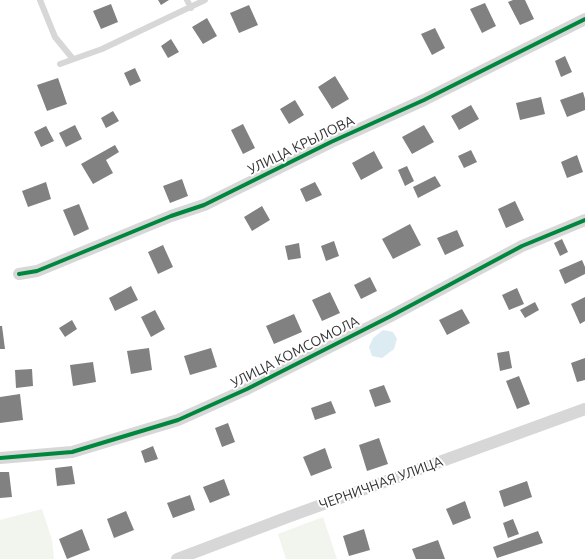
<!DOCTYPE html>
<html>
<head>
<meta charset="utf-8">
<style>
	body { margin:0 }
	canvas { display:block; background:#fff }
</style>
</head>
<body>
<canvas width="585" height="559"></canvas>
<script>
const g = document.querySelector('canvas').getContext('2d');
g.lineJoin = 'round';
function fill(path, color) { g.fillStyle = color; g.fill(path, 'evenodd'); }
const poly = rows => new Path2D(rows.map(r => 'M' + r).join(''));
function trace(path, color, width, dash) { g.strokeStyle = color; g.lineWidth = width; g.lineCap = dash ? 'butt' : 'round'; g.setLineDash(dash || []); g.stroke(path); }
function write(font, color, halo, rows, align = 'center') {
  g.font = font + ' Ubuntu,sans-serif'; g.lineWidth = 4; g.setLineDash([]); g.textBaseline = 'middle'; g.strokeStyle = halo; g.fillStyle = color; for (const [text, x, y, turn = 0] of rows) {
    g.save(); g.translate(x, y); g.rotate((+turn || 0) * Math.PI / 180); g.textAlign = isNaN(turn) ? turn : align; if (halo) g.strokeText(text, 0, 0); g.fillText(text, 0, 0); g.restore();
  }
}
fill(poly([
	[42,509,52,540,54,559,0,559,0,520],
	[323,517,337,559,286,559,278,534]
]), '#f1f5ed');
fill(poly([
	[383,330,393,332,397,339,394,349,382,358,372,356,369,347,373,338]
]), '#ddebf3');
fill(poly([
	[158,0,169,0,161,5],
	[513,0,525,0,534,19,520,25,508,2],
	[485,3,496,26,482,33,470,9],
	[111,4,118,22,101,29,93,11],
	[249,5,258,25,239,33,230,13],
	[207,18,217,36,203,44,192,27],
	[435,28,445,48,432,55,421,34],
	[171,39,179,52,168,58,161,46],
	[565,56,572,72,561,77,555,61],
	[135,68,141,81,130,86,124,73],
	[335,76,349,99,332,109,318,87],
	[58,78,67,104,47,111,37,85],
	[583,92,585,99,585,110,567,117,560,100],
	[541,97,545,114,520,120,516,103],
	[295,100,304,115,289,124,280,109],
	[471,105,479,119,459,130,451,116],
	[113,111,119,121,106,128,101,118],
	[243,124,255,148,243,154,231,130],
	[75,125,82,139,66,147,59,133],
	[424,125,434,142,412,154,402,137],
	[46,126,54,141,41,147,34,132],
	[115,145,119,152,106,160,113,173,93,184,81,164],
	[471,150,477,162,464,168,458,156],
	[374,151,383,168,361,180,352,163],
	[577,155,583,172,567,178,561,162],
	[407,166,414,181,405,186,398,170],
	[435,176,441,186,418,198,413,187],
	[182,179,188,196,170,203,163,186],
	[46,182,51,199,28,207,22,191],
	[315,182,322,195,306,202,300,189],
	[515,201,524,220,506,228,498,209],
	[79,204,89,229,74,236,63,210],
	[262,206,270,220,252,231,244,217],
	[410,224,421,245,393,259,382,239],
	[457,230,464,246,445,255,437,238],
	[562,239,568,252,560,256,554,243],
	[334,241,339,256,326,261,321,246],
	[299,243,301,258,288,260,285,246],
	[163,245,173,267,158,274,148,252],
	[582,260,585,267,585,274,565,284,559,270],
	[370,277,377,291,361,299,354,285],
	[131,286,138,300,115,311,109,298],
	[517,288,524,304,509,310,502,295],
	[330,292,340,313,322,321,312,300],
	[585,297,585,321,580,324,571,304],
	[535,302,539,310,525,318,520,310],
	[462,309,470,323,447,335,439,320],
	[155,310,165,329,151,337,141,317],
	[294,314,302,332,274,344,266,326],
	[72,320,77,329,65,337,59,328],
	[0,326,2,326,5,349,0,349],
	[149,348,152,370,131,374,127,351],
	[211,348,217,367,190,375,184,356],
	[509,351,512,368,500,371,497,353],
	[585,358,585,380,577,382,571,363],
	[93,362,96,382,73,386,70,365],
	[32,369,33,386,16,388,15,370],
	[519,376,530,404,517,409,506,381],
	[384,385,391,402,375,407,369,390],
	[20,394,23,420,0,423,0,397],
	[331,401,336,413,315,420,311,408],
	[228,423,235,442,222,447,215,428],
	[379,438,388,464,367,471,359,445],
	[153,446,158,459,145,463,141,451],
	[325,448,332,468,311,476,303,457],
	[72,466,75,484,57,486,55,468],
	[0,472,9,472,12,497,0,498],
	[224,479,230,495,210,503,203,487],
	[527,481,532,497,504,507,499,491],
	[190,495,195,510,173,518,167,503],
	[465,501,471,518,453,525,446,509],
	[126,511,134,530,114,538,107,519],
	[513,519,519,534,508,538,503,523],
	[82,529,90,550,67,559,59,539],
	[364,529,370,550,349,556,343,536],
	[538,531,543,543,497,558,493,547],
	[438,540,445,559,416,559,412,549]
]), '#818181');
trace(poly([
	[40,0,55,37,73,59],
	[187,0,191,8],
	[60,64,102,49,205,0]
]), '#d7d7d7', 6);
trace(poly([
	[19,274,37,271,171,216,204,205,331,142,424,100,585,19],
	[0,458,72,452,178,420,247,389,391,316,522,246,585,220],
	[177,559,288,517,585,409]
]), '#d7d7d7', 12);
trace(poly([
	[19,274,37,271,171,216,204,205,331,142,424,100,585,19],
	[0,458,72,452,178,420,247,389,391,316,522,246,585,220]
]), '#00873e', 4);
write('14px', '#333', '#fff', [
	["УЛИЦА КРЫЛОВА",301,145,-26],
	["УЛИЦА КОМСОМОЛА",295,352,-27],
	["ЧЕРНИЧНАЯ УЛИЦА",381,483,-20]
]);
</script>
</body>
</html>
